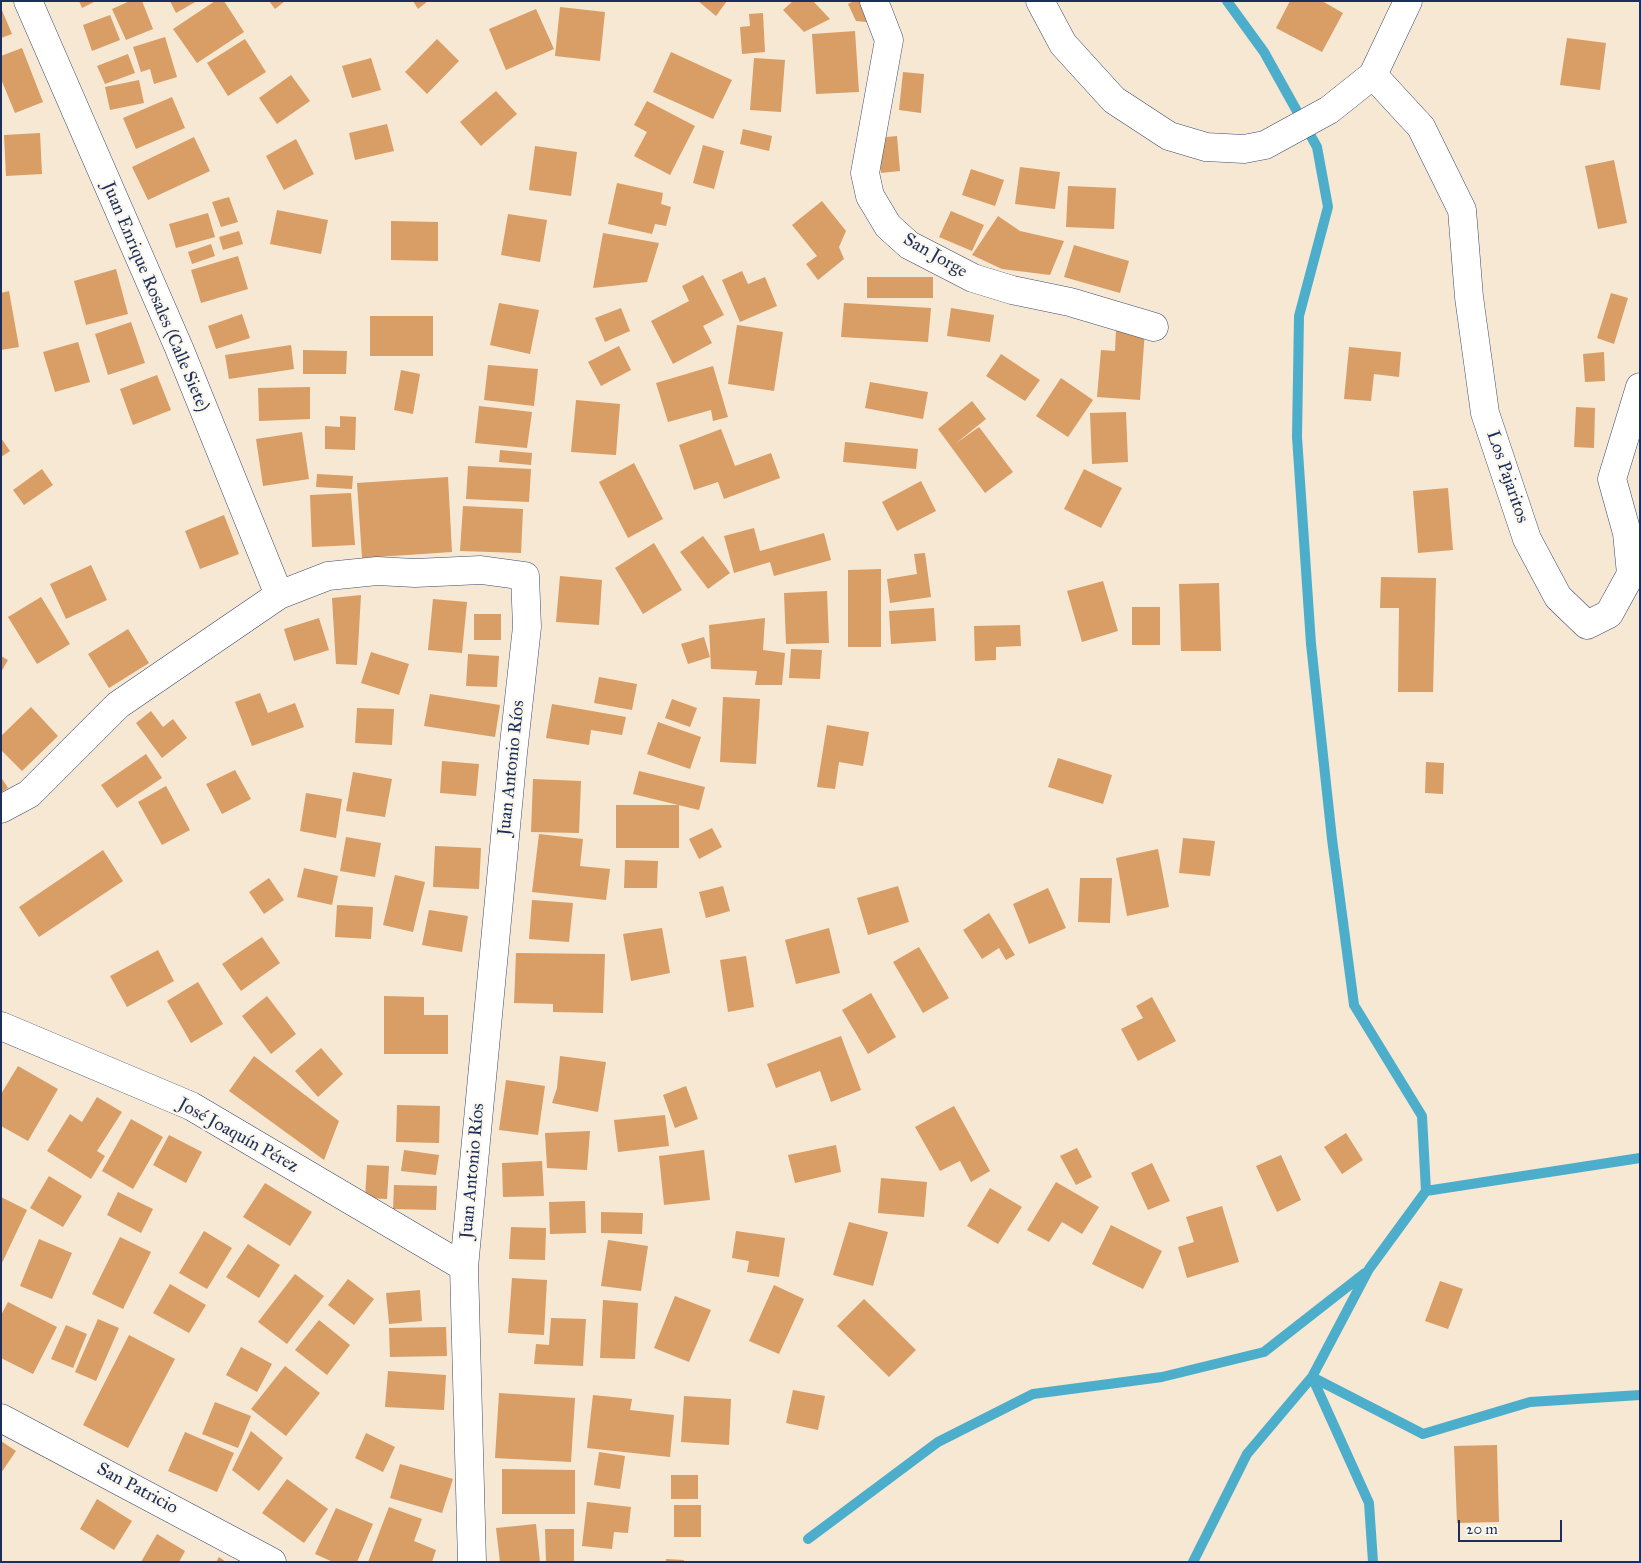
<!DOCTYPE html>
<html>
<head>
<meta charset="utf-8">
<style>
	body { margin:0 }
	#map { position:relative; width:1641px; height:1563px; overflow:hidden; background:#f6e8d2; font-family:"IM FELL Great Primer",serif }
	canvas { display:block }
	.frame { position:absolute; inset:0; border:2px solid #1b2f5e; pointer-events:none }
	.scale { position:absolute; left:1458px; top:1520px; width:104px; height:22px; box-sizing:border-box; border:2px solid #1b2f5e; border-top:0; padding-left:6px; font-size:15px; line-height:18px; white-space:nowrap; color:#1b2f5e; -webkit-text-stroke:4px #fbf7ec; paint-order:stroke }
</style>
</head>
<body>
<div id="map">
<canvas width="1641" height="1563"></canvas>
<div class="frame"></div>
<div class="scale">20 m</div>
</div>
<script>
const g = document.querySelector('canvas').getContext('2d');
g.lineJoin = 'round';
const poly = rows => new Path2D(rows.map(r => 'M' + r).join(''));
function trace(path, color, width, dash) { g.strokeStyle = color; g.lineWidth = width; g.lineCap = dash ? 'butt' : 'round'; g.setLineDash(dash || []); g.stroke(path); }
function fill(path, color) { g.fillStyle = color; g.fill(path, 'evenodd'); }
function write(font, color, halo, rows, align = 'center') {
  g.font = font + ' "IM FELL Great Primer",serif'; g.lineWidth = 4.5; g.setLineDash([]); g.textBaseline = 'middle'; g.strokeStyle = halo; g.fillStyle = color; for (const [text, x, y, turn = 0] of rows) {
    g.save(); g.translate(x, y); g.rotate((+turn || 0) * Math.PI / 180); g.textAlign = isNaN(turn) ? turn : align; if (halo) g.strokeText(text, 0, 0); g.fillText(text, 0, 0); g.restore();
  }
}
trace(poly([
	[1227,1,1264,52,1317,147,1328,207,1299,316,1297,437,1311,644,1332,839,1354,1005,1422,1116,1426,1191,1369,1269,1312,1377,1369,1503,1373,1562],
	[1426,1191,1640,1158],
	[808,1539,938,1442,1033,1394,1162,1377,1264,1352,1365,1273],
	[1193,1562,1247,1454,1312,1377,1423,1434,1530,1402,1640,1395]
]), '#4daecc', 10);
fill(poly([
	[79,1,96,1,82,8],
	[130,1,142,1,153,29,126,40,112,9],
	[170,1,197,1,176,13],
	[215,1,224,1,244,32,197,63,173,29],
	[269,1,285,1,275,9],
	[413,1,428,1,418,9],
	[698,1,727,1,716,16],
	[793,1,813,1,830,19,804,32,783,10],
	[854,1,867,1,876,23,856,21,848,4],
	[1290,1,1322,1,1343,13,1322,52,1276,28],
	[560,7,605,12,600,61,555,56],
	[1,8,12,34,1,38],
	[536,9,554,49,506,70,489,29],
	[763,13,765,52,742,54,740,27,750,26,749,14],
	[110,15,120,40,92,51,83,25],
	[855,31,859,92,816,94,812,34],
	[165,37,177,77,154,84,150,69,141,72,133,47],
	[1567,38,1606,43,1600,90,1560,85],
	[245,39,266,72,228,96,207,63],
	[437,39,459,61,427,94,405,72],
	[22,48,43,102,15,113,1,79,1,56],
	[671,52,732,80,713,119,653,92],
	[128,54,135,73,105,84,97,66],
	[371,58,381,90,352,98,342,66],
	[754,58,785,60,781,112,750,110],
	[903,72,924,74,921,113,899,110],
	[291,75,310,101,277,124,259,98],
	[139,80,144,103,110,110,105,87],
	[496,91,517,114,481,146,460,122],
	[172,97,185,128,136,149,123,118],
	[647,101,695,126,670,175,634,156,647,132,634,125],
	[387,124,394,151,355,160,349,133],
	[743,129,772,136,769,151,740,144],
	[40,133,42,174,6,176,4,135],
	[897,136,900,171,881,173,877,138],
	[194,137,210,171,148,200,132,167],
	[296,139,314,174,284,190,266,156],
	[703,145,724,151,714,189,693,183],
	[535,146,577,152,571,196,529,190],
	[1614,160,1627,223,1598,229,1585,166],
	[1020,167,1060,172,1055,209,1015,204],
	[971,169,1004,180,995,206,962,195],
	[617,183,663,193,661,204,671,207,666,226,655,224,652,234,608,224],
	[1068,186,1116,188,1114,229,1066,227],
	[229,197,238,222,221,227,212,202],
	[822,201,846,231,839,247,844,259,818,280,806,264,817,256,792,225],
	[277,210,328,220,321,254,270,244],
	[951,211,984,225,972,251,939,237],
	[208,213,215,237,176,248,169,224],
	[508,214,547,220,540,262,501,255],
	[998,216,1020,231,1064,241,1050,275,1002,269,972,255],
	[391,221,438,222,438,261,391,260],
	[239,231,243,244,223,250,219,237],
	[603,233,659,243,647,282,593,288],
	[211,244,215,256,192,264,188,252],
	[1074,245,1129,261,1120,293,1064,277],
	[238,256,248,289,201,303,191,270],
	[116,269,128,314,86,325,74,281],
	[742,271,748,284,765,277,777,306,740,322,722,280],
	[703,275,724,315,703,326,712,343,673,364,651,321,689,301,682,286],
	[867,277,933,277,933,298,867,298],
	[9,291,19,347,1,350,1,293],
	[1611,293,1628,298,1614,344,1597,338],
	[499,303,539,310,530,354,490,345],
	[844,303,931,308,928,342,841,337],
	[621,308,630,331,605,342,595,318],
	[951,308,994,315,990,342,947,336],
	[242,314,250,338,216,349,208,326],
	[370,316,433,316,433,356,370,356],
	[131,322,145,363,108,375,95,334],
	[737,325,783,332,774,391,728,384],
	[1116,329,1145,330,1140,400,1097,397,1101,350,1115,351],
	[78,342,90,382,55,392,43,352],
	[291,345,294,369,229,379,225,355],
	[619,346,631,370,601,386,588,362],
	[1349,347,1401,352,1399,377,1374,374,1371,401,1344,399],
	[303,350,347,351,346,374,303,374],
	[1604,352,1605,381,1585,382,1583,354],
	[1001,354,1040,380,1025,401,986,376],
	[488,365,538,369,534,406,484,400],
	[713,366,728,417,713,421,711,410,668,422,656,383],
	[401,370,420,374,413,414,394,410],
	[157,375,171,410,133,425,120,389],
	[1061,378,1093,400,1068,437,1036,416],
	[870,382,928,392,923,419,865,408],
	[310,387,310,419,259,421,258,388],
	[576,400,620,404,616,455,571,452],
	[972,401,986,419,955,444,979,427,1013,472,985,493,938,429],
	[479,406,532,412,527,448,475,443],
	[1576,407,1595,408,1594,448,1574,447],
	[1126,412,1128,462,1092,464,1090,413],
	[340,416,356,417,355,450,325,449,325,426,340,427],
	[721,429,735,466,771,453,780,478,724,499,718,482,694,490,679,445],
	[302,432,309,479,263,486,256,439],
	[1,438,10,451,1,457],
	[845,442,918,449,916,469,843,462],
	[500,450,532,453,531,465,499,462],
	[634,463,663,519,628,538,599,482],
	[468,466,531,469,529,502,466,499],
	[42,469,53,485,24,505,13,490],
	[1084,469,1122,488,1101,528,1064,509],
	[317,474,353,476,352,489,316,487],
	[448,477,452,552,362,558,357,483],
	[921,481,936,511,897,531,882,502],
	[1448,488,1453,550,1418,553,1413,491],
	[351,493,355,545,312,547,310,495],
	[463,506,523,509,521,553,460,551],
	[224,515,239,554,200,569,185,531],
	[754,528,760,551,824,533,831,560,774,576,770,562,734,573,724,536],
	[703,536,730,573,708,589,680,552],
	[654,543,682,590,643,614,615,568],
	[925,553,931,597,890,603,887,579,917,574,914,554],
	[91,565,107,600,66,619,50,584],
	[881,569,881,647,848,647,848,570],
	[560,576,602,580,599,625,556,622],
	[1381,577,1436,578,1433,692,1398,692,1399,608,1380,608],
	[1103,581,1118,631,1082,642,1067,591],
	[1219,583,1221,651,1181,651,1179,584],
	[827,591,829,643,786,644,784,593],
	[361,595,357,665,336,664,332,598],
	[41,597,70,644,37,664,8,617],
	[433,599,467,602,462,653,428,650],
	[1132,607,1160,607,1160,645,1132,645],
	[934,608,936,641,891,644,889,611],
	[474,614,501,614,501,640,474,640],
	[319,618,329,650,294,661,284,629],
	[765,618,763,650,785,653,782,685,755,685,757,671,711,669,709,625],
	[1020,625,1021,646,996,647,996,660,975,661,974,626],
	[128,629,149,663,109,688,88,654],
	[704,637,710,657,688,664,681,644],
	[791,649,822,650,820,679,789,678],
	[371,652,409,664,399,695,361,683],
	[468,654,499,656,497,687,466,686],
	[1,656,8,660,1,672],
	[599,677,637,684,632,710,594,703],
	[260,693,268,713,295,703,304,727,252,746,235,702],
	[430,694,500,705,495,737,424,726],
	[723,697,760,699,756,764,720,762],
	[672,699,697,708,690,727,665,718],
	[552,704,626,717,622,735,591,730,589,745,546,738],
	[31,707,58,736,22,771,1,750,1,736],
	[357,708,394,709,392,745,355,743],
	[151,711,163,727,173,719,187,738,162,758,136,723],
	[658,722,701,737,690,769,647,754],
	[827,725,869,732,863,766,839,762,835,789,817,787],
	[146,754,162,778,117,808,101,785],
	[1058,758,1112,775,1103,804,1048,787],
	[442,761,479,764,476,796,440,793],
	[1426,762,1444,763,1443,794,1425,793],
	[235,770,251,799,222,814,206,784],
	[639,771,705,787,699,810,633,794],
	[353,772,392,779,385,817,346,811],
	[1,777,8,788,1,792],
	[533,779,581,781,579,833,531,832],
	[166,786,190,830,162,845,138,802],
	[306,793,342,799,336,838,300,831],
	[616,805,679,805,679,848,616,848],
	[712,828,722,847,699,859,689,839],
	[539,834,583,839,580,866,610,869,606,900,532,892],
	[346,837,381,843,375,877,340,871],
	[1183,838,1215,841,1210,876,1179,873],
	[435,846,481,848,479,889,433,887],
	[1158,849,1169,907,1127,916,1116,858],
	[103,850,123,881,39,937,19,907],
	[625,860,658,861,657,888,624,888],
	[304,868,338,876,332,905,297,897],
	[395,875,425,882,413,932,383,925],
	[269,878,284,900,264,914,249,892],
	[1080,878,1112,878,1110,923,1078,922],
	[723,886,730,911,706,918,699,892],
	[898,886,909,922,868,935,857,898],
	[1048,888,1066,928,1029,944,1013,904],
	[532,900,573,903,569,942,529,939],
	[337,905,373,907,371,939,335,937],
	[429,910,468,916,462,952,422,945],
	[989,913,1015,955,1006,960,999,948,982,959,963,930],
	[662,928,670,973,631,981,623,934],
	[829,928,840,973,796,984,785,940],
	[262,937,280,963,241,991,222,964],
	[919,947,949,998,923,1013,893,962],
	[158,950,174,981,127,1007,110,976],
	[516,953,605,954,603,1013,553,1012,553,1004,514,1003],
	[746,956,754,1007,728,1012,720,960],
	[198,982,223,1024,191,1043,167,1001],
	[871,993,896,1037,868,1054,842,1010],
	[267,996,296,1034,271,1054,242,1016],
	[384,996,424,997,424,1015,448,1015,448,1054,384,1054],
	[1152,997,1176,1041,1138,1061,1121,1029,1143,1018,1136,1006],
	[841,1036,861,1090,831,1102,820,1071,776,1088,767,1064],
	[321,1048,343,1074,318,1097,295,1071],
	[254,1056,339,1121,324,1160,229,1091],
	[560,1056,606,1062,598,1112,552,1103,557,1088],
	[18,1066,58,1089,28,1141,1,1126,1,1094],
	[506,1080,545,1086,538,1135,499,1130],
	[686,1086,698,1119,675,1128,663,1095],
	[97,1097,122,1112,97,1151,105,1156,91,1179,47,1151,70,1114,82,1122],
	[397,1105,440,1106,439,1143,396,1142],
	[954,1106,990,1171,971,1182,960,1161,940,1171,915,1127],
	[665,1115,669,1146,618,1152,614,1120],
	[131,1119,163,1137,133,1189,102,1171],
	[590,1131,587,1170,547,1168,545,1133],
	[1346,1133,1363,1160,1342,1174,1324,1147],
	[169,1135,202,1152,186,1183,153,1165],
	[836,1145,841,1172,795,1183,788,1155],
	[1077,1148,1092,1177,1076,1185,1060,1156],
	[404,1150,439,1155,436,1175,401,1171],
	[704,1150,710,1200,664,1205,659,1156],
	[1281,1155,1301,1200,1277,1212,1256,1166],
	[542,1161,544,1196,503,1197,502,1163],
	[1152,1163,1170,1201,1148,1210,1131,1173],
	[367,1165,389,1166,387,1199,365,1198],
	[49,1176,82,1196,63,1227,30,1208],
	[881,1178,927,1182,924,1217,878,1213],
	[1056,1182,1099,1207,1082,1234,1062,1222,1049,1242,1027,1230],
	[265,1183,312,1212,290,1246,243,1217],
	[394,1185,437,1186,436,1210,393,1209],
	[990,1188,1022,1207,998,1244,967,1226],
	[118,1192,153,1209,141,1233,107,1215],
	[1,1197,27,1210,1,1265],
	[585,1201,586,1233,550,1234,549,1202],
	[1222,1206,1239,1262,1187,1278,1178,1247,1194,1242,1186,1217],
	[601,1212,643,1213,642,1234,601,1233],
	[849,1222,888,1232,873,1286,833,1275],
	[1111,1225,1162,1251,1143,1289,1092,1264],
	[511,1227,546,1228,545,1260,509,1259],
	[204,1231,232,1248,207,1289,179,1273],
	[736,1231,785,1238,779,1277,747,1272,749,1261,732,1258],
	[120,1237,151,1252,123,1309,92,1294],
	[39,1239,72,1253,52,1299,20,1286],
	[608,1240,648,1246,641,1291,601,1286],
	[248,1244,280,1265,259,1298,226,1277],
	[295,1274,324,1296,287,1344,258,1322],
	[512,1278,547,1280,544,1335,508,1333],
	[348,1279,374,1299,354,1325,328,1305],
	[1440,1281,1463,1289,1448,1329,1425,1321],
	[170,1284,206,1305,189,1333,153,1313],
	[774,1285,804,1299,779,1354,749,1341],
	[420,1290,422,1321,389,1324,386,1293],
	[675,1296,711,1310,689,1362,654,1348],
	[864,1299,916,1350,889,1377,837,1326],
	[603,1300,638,1303,635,1359,600,1358],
	[8,1302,57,1327,33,1374,1,1358,1,1315],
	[551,1318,586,1319,583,1366,534,1364,536,1344,549,1345],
	[98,1319,119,1328,96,1381,75,1372],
	[319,1320,350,1345,327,1375,295,1350],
	[66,1325,87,1334,73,1368,51,1359],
	[446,1327,447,1356,390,1357,389,1328],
	[129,1335,175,1359,128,1448,83,1425],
	[241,1347,272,1364,257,1392,226,1375],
	[285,1366,320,1393,286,1436,251,1409],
	[388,1371,446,1375,444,1410,385,1407],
	[793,1390,825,1396,818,1430,786,1423],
	[499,1393,575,1398,571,1462,495,1458],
	[593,1395,632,1399,630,1410,674,1415,670,1457,587,1448],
	[684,1396,731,1399,729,1445,681,1442],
	[215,1402,251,1416,238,1448,202,1434],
	[251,1431,283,1458,259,1491,232,1470],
	[185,1432,234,1453,217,1492,168,1471],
	[366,1433,395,1447,383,1472,355,1458],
	[1,1441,16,1451,1,1473],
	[1497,1445,1499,1522,1457,1523,1454,1446],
	[599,1452,625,1456,620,1489,594,1485],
	[400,1464,453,1479,442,1513,390,1498],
	[502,1469,575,1470,575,1514,502,1514],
	[671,1475,698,1475,698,1499,671,1499],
	[287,1479,328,1509,304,1543,262,1513],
	[97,1499,132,1521,114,1550,80,1529],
	[587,1502,631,1507,628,1533,614,1532,612,1549,582,1546],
	[674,1505,701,1505,701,1537,674,1537],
	[389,1507,422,1519,414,1541,436,1550,432,1562,368,1562],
	[336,1508,373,1524,357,1562,333,1562,315,1554],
	[536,1524,540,1562,500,1562,496,1528],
	[545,1529,574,1529,574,1562,546,1562],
	[157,1534,185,1551,179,1562,141,1562],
	[219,1557,226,1562,216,1562],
	[666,1559,684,1560,684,1562,666,1562]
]), '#d99d66');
const minor = poly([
	[28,1,179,348,279,595],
	[874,1,889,40,865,173,870,196,888,226,909,245,973,278,1012,290,1070,302,1154,327],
	[1040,1,1063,44,1114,100,1169,136,1206,147,1244,149,1265,145,1329,110,1373,75,1408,1],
	[1373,75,1421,127,1462,210,1469,297,1485,413,1527,539,1558,597,1587,625,1609,614,1631,574,1627,533,1612,479,1640,387],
	[1,809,29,794,118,705,279,595,328,576,377,571,415,573,481,570,525,576,527,627,513,753,464,1267,472,1562],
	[1,1026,191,1106,464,1267],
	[1,1418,272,1562]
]);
trace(minor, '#3c4b6f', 29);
trace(minor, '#fff', 28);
write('18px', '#1b2f5e', '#fbf7ec', [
	["San Jorge",935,256,30],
	["Juan Enrique Rosales (Calle Siete)",155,297,67],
	["Los Pajaritos",1507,477,71],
	["Juan Antonio Ríos",512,768,-84],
	["José Joaquín Pérez",238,1136,29],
	["Juan Antonio Ríos",473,1171,-85],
	["San Patricio",137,1489,28]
]);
</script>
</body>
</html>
